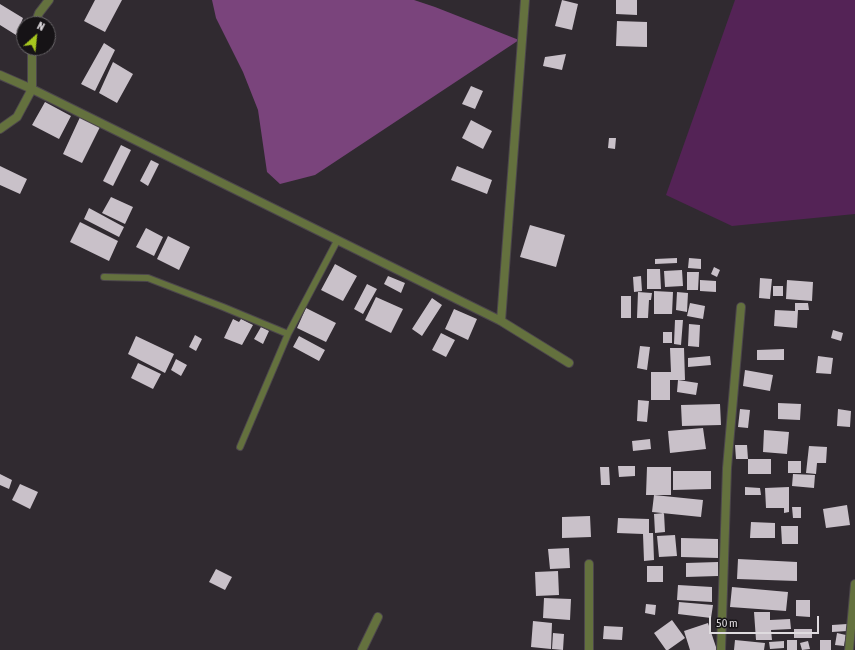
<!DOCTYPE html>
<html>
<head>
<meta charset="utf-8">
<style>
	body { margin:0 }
	#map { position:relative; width:855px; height:650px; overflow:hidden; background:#302a30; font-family:"Asap Condensed",sans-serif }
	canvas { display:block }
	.north { position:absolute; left:16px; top:16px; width:40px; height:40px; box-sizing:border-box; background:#161316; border:1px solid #666366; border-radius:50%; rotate:27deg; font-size:11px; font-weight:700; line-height:16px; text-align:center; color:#dfdbdf }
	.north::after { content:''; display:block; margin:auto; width:14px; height:18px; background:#a7c71e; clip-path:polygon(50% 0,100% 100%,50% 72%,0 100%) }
	.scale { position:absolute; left:709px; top:616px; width:110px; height:18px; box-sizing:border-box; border:2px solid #dfdbdf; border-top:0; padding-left:5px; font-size:12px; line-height:14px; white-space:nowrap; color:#dfdbdf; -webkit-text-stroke:3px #161316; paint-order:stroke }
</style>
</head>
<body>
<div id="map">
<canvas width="855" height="650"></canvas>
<div class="north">N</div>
<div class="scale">50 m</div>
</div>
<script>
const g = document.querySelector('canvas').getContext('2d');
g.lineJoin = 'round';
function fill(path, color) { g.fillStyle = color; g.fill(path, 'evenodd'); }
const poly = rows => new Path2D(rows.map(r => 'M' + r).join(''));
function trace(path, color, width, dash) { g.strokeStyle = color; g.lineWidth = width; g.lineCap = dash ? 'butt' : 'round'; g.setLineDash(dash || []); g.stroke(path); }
fill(poly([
	[735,0,855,0,855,214,732,226,666,195]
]), '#542356');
fill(poly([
	[212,0,414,0,435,7,519,40,315,175,280,184,267,172,258,110,243,72,216,18]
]), '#7a447c');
fill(poly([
	[95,0,122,0,105,32,84,21],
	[562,0,578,4,572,30,555,26],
	[616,0,637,0,637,15,616,14],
	[0,4,23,18,16,35,0,25],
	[617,21,647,22,647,47,616,46],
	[104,43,115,50,95,91,81,84],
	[566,54,562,70,543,66,545,57],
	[113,62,133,74,117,103,99,93],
	[471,86,483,91,475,109,462,104],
	[45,102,71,116,59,139,32,125],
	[81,115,101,125,82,163,63,154],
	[471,120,492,131,483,149,462,138],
	[609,138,616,138,615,149,608,148],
	[121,145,131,150,113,186,103,181],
	[151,160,159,164,148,186,140,181],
	[0,166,27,179,20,194,0,185],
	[457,166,492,180,487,194,451,180],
	[111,197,133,207,125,224,102,213],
	[89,208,124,227,119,237,84,219],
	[80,222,118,241,109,261,70,242],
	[530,225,565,235,556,267,520,257],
	[146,228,163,237,154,256,136,247],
	[168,236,190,247,179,270,157,259],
	[677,258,677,263,655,264,655,259],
	[689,258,701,259,701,269,688,268],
	[335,264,357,276,343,301,321,290],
	[714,267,720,270,717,277,711,274],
	[647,269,660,269,661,289,647,289],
	[682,270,683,286,665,287,664,271],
	[687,272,699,272,698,290,687,290],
	[388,276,405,283,401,293,384,284],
	[641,276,642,291,634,292,633,277],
	[760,278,772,279,770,299,759,298],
	[700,280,716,281,716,292,700,291],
	[787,280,813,282,812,301,786,299],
	[367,284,377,289,363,314,354,309],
	[773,286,783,286,783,296,773,296],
	[654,291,673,292,672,314,654,314],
	[638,292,652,293,651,300,649,300,648,318,637,318],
	[677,292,688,293,687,312,676,310],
	[621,296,631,296,631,318,621,318],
	[376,297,403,309,391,333,365,320],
	[432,298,442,305,422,336,412,329],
	[690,303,705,306,703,319,687,316],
	[795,303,808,303,809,310,798,310,797,328,774,326,775,310,795,311],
	[306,308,336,323,326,342,297,328],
	[454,309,477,319,468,340,445,329],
	[233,319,239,322,241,319,253,325,242,345,224,338],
	[675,320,683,320,681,345,674,344],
	[689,324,700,325,699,347,688,346],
	[261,327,269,331,263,344,254,339],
	[833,330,843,333,841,341,831,338],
	[663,332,672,332,672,343,663,343],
	[441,333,455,340,446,357,432,350],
	[195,335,202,339,196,351,189,347],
	[136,336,174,354,165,373,128,354],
	[299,336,325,350,319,361,293,347],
	[640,346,650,347,647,370,637,368],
	[670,348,684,348,685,380,670,380,670,400,651,400,651,372,671,372],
	[784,349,784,360,757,360,757,350],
	[710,356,711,365,688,367,688,358],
	[818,356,833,358,831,374,816,373],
	[176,359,187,365,181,376,171,370],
	[138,363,161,374,153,389,131,378],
	[745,370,773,375,770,391,743,386],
	[678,380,698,383,696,395,677,392],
	[638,400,649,401,647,422,637,421],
	[778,403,801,404,800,420,778,419],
	[720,404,721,425,682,426,681,405],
	[740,409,750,410,748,428,738,427],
	[838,409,851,411,850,427,837,426],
	[703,428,706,449,670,453,668,431],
	[764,430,789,432,787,454,763,452],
	[650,439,651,449,633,451,632,441],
	[735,445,747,445,748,459,736,459],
	[809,446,827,447,826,463,817,463,816,474,806,473],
	[748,459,771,459,771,474,748,474],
	[788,461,801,461,801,473,788,473],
	[618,466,635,466,635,476,619,477],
	[600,467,609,467,610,485,601,485],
	[647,467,671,467,671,495,646,495],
	[673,471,711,471,711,489,673,490],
	[0,474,12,480,9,489,0,485],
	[793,474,815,475,814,488,792,486],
	[20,484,38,492,30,509,12,500],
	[745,487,760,488,761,495,745,495],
	[789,487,789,512,784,513,784,508,766,508,765,488],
	[654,495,703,500,701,517,652,512],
	[847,505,850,525,826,528,823,509],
	[792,507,801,507,801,518,793,518],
	[664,513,665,532,655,533,654,514],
	[590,516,591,537,562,538,562,517],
	[618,518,649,519,649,533,653,533,654,560,644,561,643,534,617,533],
	[751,522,775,523,775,538,750,538],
	[781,526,798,526,798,544,782,544],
	[675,535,677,556,659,557,657,536],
	[681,538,718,539,718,558,681,557],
	[569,548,570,568,550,569,548,549],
	[738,559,797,562,797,581,737,579],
	[718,562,718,576,686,577,686,563],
	[647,566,663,566,663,582,647,582],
	[216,569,232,577,225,590,209,582],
	[558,571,559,595,536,596,535,572],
	[678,585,712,587,712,602,677,600],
	[732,587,788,592,786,611,730,607],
	[544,598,571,599,570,620,543,618],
	[796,600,810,600,810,617,796,616],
	[679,602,713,605,711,618,678,614],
	[646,604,656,605,655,615,645,613],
	[754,612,770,612,770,620,790,619,791,629,771,630,772,640,756,640],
	[672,620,685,638,668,650,666,650,654,633],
	[533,621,552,623,551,649,531,647],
	[708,623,717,650,690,650,684,631],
	[847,624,847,631,832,632,832,625],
	[604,626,623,627,622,640,603,639],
	[794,629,812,629,812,638,794,638],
	[553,633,564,634,563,650,552,649],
	[837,633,846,635,844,646,835,645],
	[735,640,765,643,764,650,734,650],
	[787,640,797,640,797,650,787,650],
	[820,640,831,640,831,650,820,650],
	[784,641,784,648,770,649,769,642],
	[808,641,810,649,802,650,800,643]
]), '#c9c1c9');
const lane = poly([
	[104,277,148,278,223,307,288,334],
	[240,447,288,334,337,241]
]);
const street = poly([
	[35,24,39,13,49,0],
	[0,75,32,89,501,321,569,363],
	[0,129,17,117,32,89,32,48],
	[501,321,525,0],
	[362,650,378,617],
	[589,650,589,564],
	[721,650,727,468,741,307],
	[849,650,855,584]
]);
trace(lane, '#4c464c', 8);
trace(street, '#4c464c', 10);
trace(lane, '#64713e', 6);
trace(street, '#64713e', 8);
</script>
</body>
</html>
